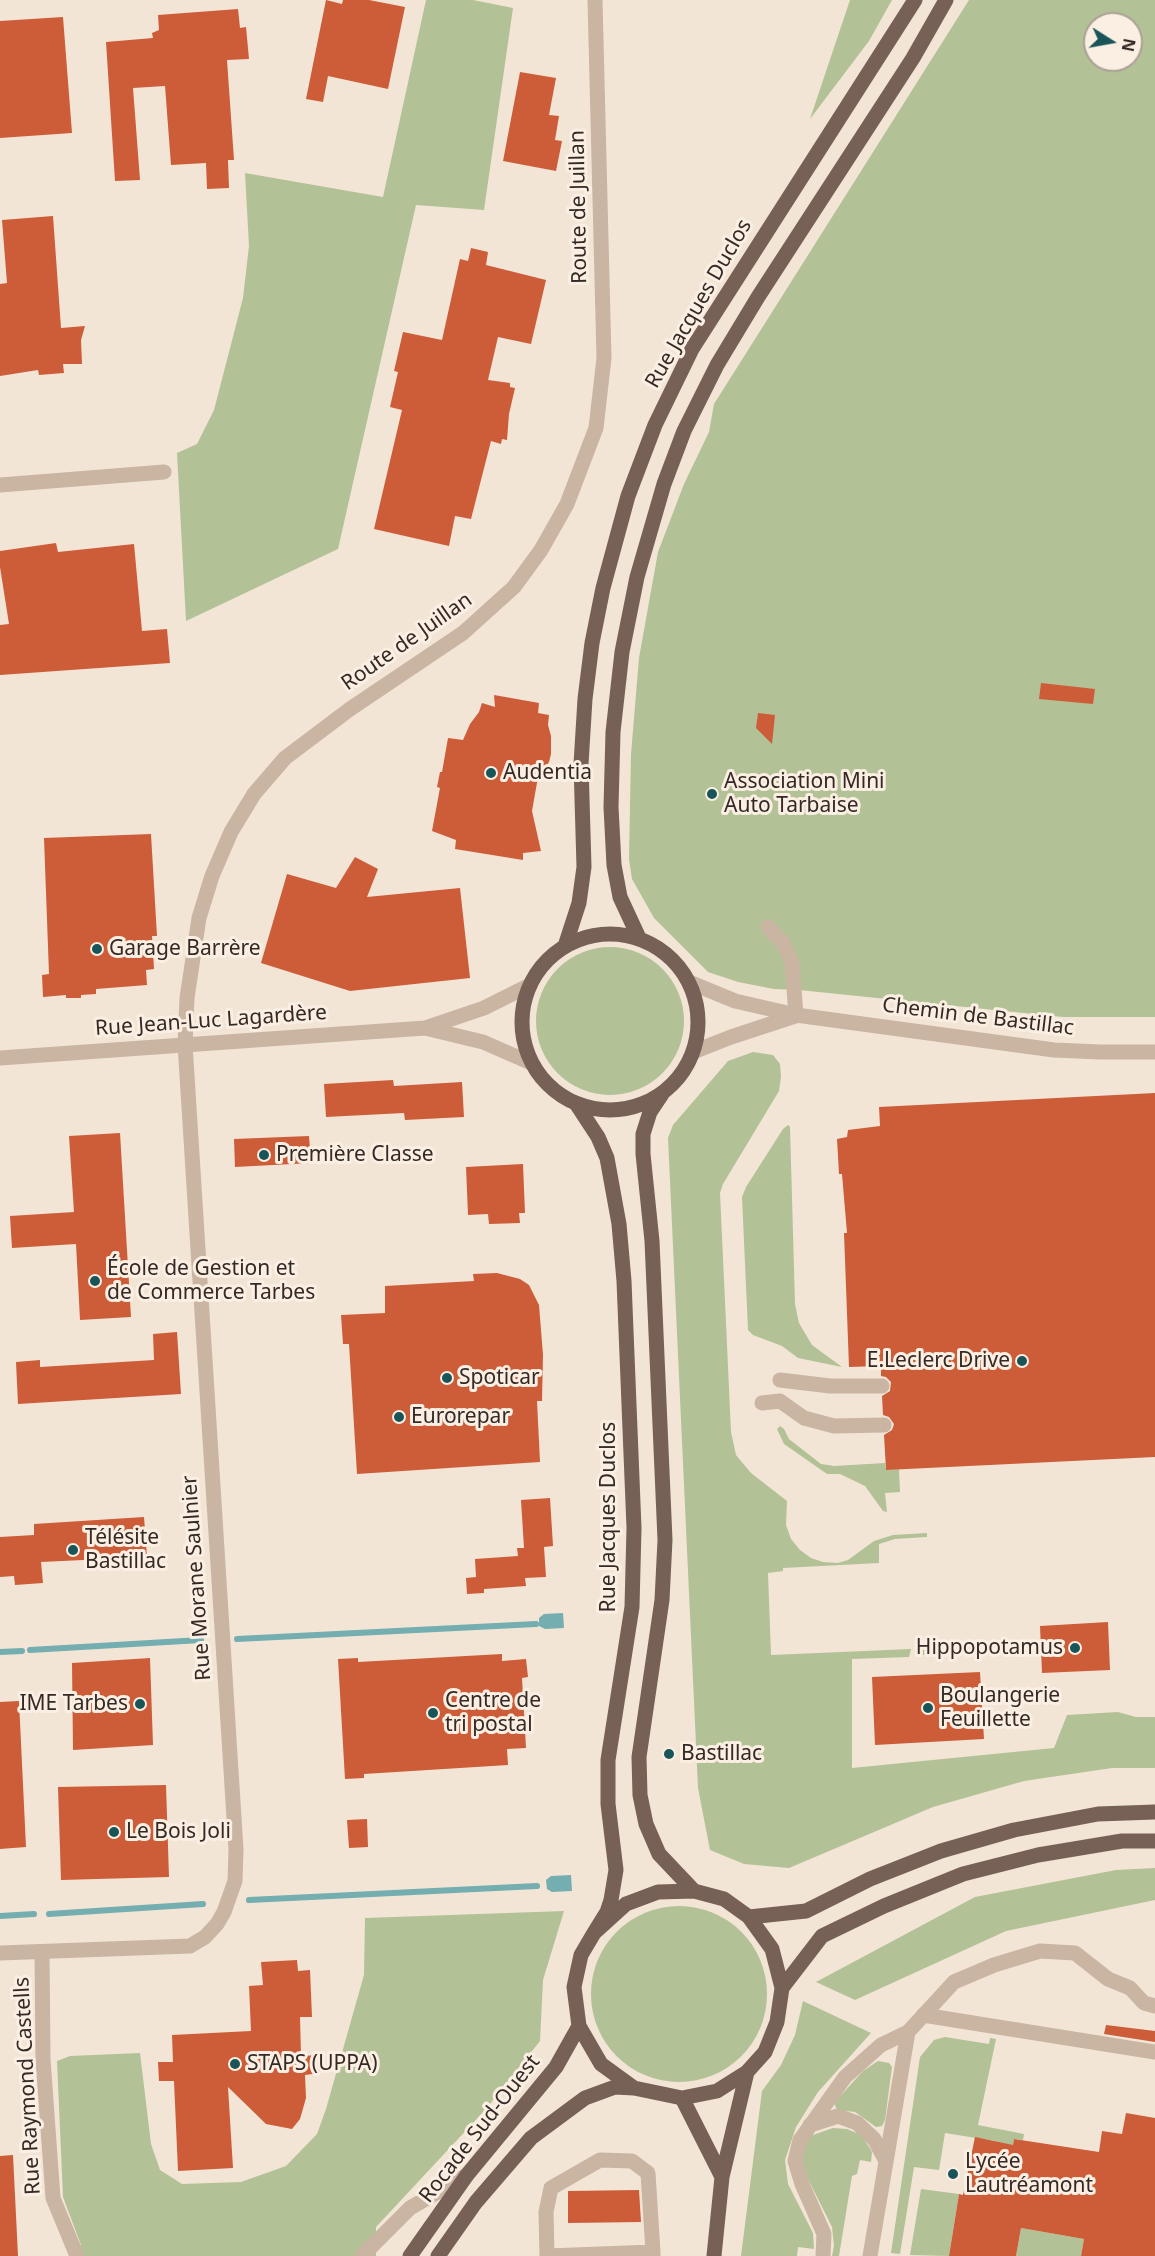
<!DOCTYPE html>
<html>
<head>
<meta charset="utf-8">
<style>
	body { margin:0 }
	#map { position:relative; width:1155px; height:2256px; overflow:hidden; background:#f2e5d6; font-family:"Noto Sans",sans-serif }
	canvas { display:block }
	.north { position:absolute; left:1083px; top:12px; width:60px; height:60px; box-sizing:border-box; background:#faefe2; border:2px solid #aba096; border-radius:50%; rotate:101deg; font-size:16px; font-weight:700; line-height:24px; text-align:center; color:#342925 }
	.north::after { content:''; display:block; margin:auto; width:21px; height:27px; background:#185458; clip-path:polygon(50% 0,100% 100%,50% 72%,0 100%) }
</style>
</head>
<body>
<div id="map">
<canvas width="1155" height="2256"></canvas>
<div class="north">N</div>
</div>
<script>
const g = document.querySelector('canvas').getContext('2d');
g.lineJoin = 'round';
function fill(path, color) { g.fillStyle = color; g.fill(path, 'evenodd'); }
const poly = rows => new Path2D(rows.map(r => 'M' + r).join(''));
function trace(path, color, width, dash) { g.strokeStyle = color; g.lineWidth = width; g.lineCap = dash ? 'butt' : 'round'; g.setLineDash(dash || []); g.stroke(path); }
function write(font, color, halo, rows, align = 'center') {
  g.font = font + ' "Noto Sans",sans-serif'; g.lineWidth = 6; g.setLineDash([]); g.textBaseline = 'middle'; g.strokeStyle = halo; g.fillStyle = color; for (const [text, x, y, turn = 0] of rows) {
    g.save(); g.translate(x, y); g.rotate((+turn || 0) * Math.PI / 180); g.textAlign = isNaN(turn) ? turn : align; if (halo) g.strokeText(text, 0, 0); g.fillText(text, 0, 0); g.restore();
  }
}
fill(poly([
	[426,0,473,0,513,8,484,210,416,205,338,549,186,621,177,453,197,444,214,410,243,298,249,246,245,173,383,197],
	[850,0,892,0,869,41,810,119],
	[969,0,1155,0,1155,1017,1063,1017,799,990,774,989,738,982,708,972,654,918,632,879,629,859,631,754,639,658,658,552,684,484,709,432,714,404],
	[1095,24,1131,24,1131,60,1095,60],
	'536 1021a74 74 0 1 1 148 0a74 74 0 1 1-148 0Z',
	[753,1052,773,1055,780,1064,781,1077,779,1091,723,1184,720,1193,731,1432,736,1455,751,1473,787,1501,786,1525,791,1539,800,1550,811,1558,823,1562,838,1563,848,1560,874,1541,893,1535,927,1533,927,1537,895,1539,879,1544,879,1563,783,1568,783,1571,768,1573,771,1655,911,1649,909,1657,852,1659,852,1768,1054,1748,1067,1715,1118,1712,1136,1717,1155,1717,1155,1768,1112,1768,1024,1781,933,1807,789,1868,744,1864,710,1850,698,1788,668,1138,673,1125,728,1061],
	[788,1125,790,1127,795,1304,799,1323,812,1345,842,1367,798,1358,782,1346,753,1335,748,1330,742,1197,746,1187,783,1129],
	[780,1426,784,1429,789,1439,821,1464,834,1466,885,1463,886,1470,899,1469,900,1492,885,1493,887,1512,883,1511,865,1486,840,1474,827,1474,784,1444,777,1429],
	[978,1646,978,1653,923,1655,922,1648],
	[1155,1868,1155,1900,1006,1931,855,2000,816,1982,975,1897,1116,1870],
	'591 1994a88 88 0 1 1 176 0a88 88 0 1 1-176 0Z',
	[564,1911,543,1980,540,2041,486,2109,376,2227,376,2256,72,2256,81,2245,63,2197,57,2061,70,2056,140,2053,151,2144,160,2170,182,2184,241,2182,286,2166,317,2134,326,2109,364,1975,365,1918],
	[803,2001,871,2033,818,2092,796,2127,785,2160,788,2184,813,2233,814,2249,798,2247,797,2256,741,2256,762,2091,781,2065,795,2035],
	[945,2037,989,2044,990,2038,996,2039,978,2125,1024,2134,1023,2140,1014,2139,1010,2161,995,2141,945,2133,939,2170,914,2167,900,2254,891,2253,920,2057,934,2040],
	[878,2061,889,2063,892,2067,885,2120,882,2126,876,2127,855,2112,837,2110,834,2103,863,2071],
	[833,2128,847,2129,859,2134,866,2142,872,2152,871,2162,860,2160,857,2174,852,2176,839,2256,832,2256,834,2246,832,2227,804,2171,802,2163,804,2144,810,2136],
	[921,2189,959,2194,949,2256,910,2255],
	[1021,2228,1084,2239,1081,2256,1016,2256]
]), '#b3c196');
fill(poly([
	[563,1613,564,1628,545,1629,539,1626,539,1618,544,1614],
	[571,1875,572,1891,552,1892,547,1889,546,1880,551,1876]
]), '#74aeb0');
trace(poly([
	[237,1639,536,1624],
	[30,1650,201,1640],
	[0,1652,22,1651],
	[249,1900,537,1886],
	[49,1914,203,1904],
	[0,1916,34,1914]
]), '#74aeb0', 6);
fill(poly([
	[326,0,342,4,343,0,369,0,405,7,388,89,328,76,323,102,306,99],
	[238,9,240,28,246,27,249,59,227,60,234,160,228,160,229,188,207,189,206,163,171,165,165,86,133,88,140,180,115,181,106,42,153,38,152,33,159,30,158,15],
	[63,17,72,133,0,138,0,21],
	[520,72,556,78,549,115,559,116,555,140,562,141,556,171,503,161],
	[53,216,61,328,85,326,81,340,82,364,63,364,64,373,39,375,38,370,0,376,0,284,7,283,2,220],
	[471,248,488,252,486,265,546,280,531,344,498,337,488,380,510,383,510,387,515,388,509,414,507,440,502,439,501,444,491,441,471,519,455,516,449,546,374,529,402,410,390,407,398,372,394,371,403,332,442,340,460,259,468,261],
	[56,543,58,552,134,544,142,631,167,629,170,663,0,675,0,625,9,624,0,567,0,551],
	[1041,683,1095,689,1093,704,1039,699],
	[494,695,539,703,538,713,549,715,548,725,551,736,551,754,549,762,538,777,532,811,541,851,523,853,523,860,455,849,456,840,432,831,440,788,437,787,440,772,442,772,448,738,463,740,470,724,479,712,482,703,495,707],
	[758,713,775,715,772,744,756,728],
	[151,834,157,936,152,936,154,969,146,970,147,985,96,989,96,994,81,995,81,998,66,998,66,995,43,997,42,975,49,974,44,838],
	[355,857,378,869,367,897,460,888,470,978,350,991,261,963,287,874,336,888],
	[393,1080,394,1086,462,1082,464,1117,405,1120,404,1113,326,1117,324,1084],
	[1155,1093,1155,1457,886,1470,884,1435,892,1430,894,1424,889,1417,883,1415,882,1396,890,1391,891,1382,886,1377,881,1376,881,1366,849,1367,844,1233,847,1233,842,1174,839,1174,837,1139,847,1137,848,1130,880,1126,879,1107],
	[120,1133,131,1317,80,1320,76,1244,12,1248,10,1216,74,1212,69,1136],
	[309,1136,311,1163,235,1167,234,1139],
	[523,1164,525,1213,519,1213,520,1223,489,1224,488,1214,468,1215,466,1167],
	[497,1273,520,1279,529,1285,539,1305,543,1355,542,1401,537,1401,540,1462,357,1474,349,1344,343,1344,341,1315,385,1313,385,1286,474,1281,473,1274],
	[177,1332,181,1394,18,1404,16,1362,40,1360,40,1367,154,1360,153,1334],
	[550,1498,553,1546,544,1547,546,1577,525,1578,526,1586,484,1589,484,1593,467,1594,466,1578,476,1577,475,1559,518,1556,517,1548,524,1548,521,1500],
	[144,1517,147,1557,41,1562,43,1583,15,1585,14,1576,0,1577,0,1537,34,1535,34,1524],
	[1108,1622,1110,1670,1042,1673,1040,1626],
	[502,1654,502,1661,526,1659,528,1677,522,1678,526,1748,507,1749,508,1765,364,1774,364,1778,345,1779,338,1659,358,1658,358,1662],
	[150,1658,153,1745,73,1750,72,1663],
	[980,1672,984,1739,875,1745,872,1677],
	[19,1701,26,1847,0,1849,0,1702],
	[166,1785,169,1877,61,1880,58,1787],
	[367,1819,368,1847,349,1848,347,1820],
	[297,1960,298,1971,310,1970,312,2017,300,2017,301,2056,320,2055,320,2073,305,2075,306,2098,300,2119,292,2129,266,2124,228,2087,233,2168,178,2171,174,2081,159,2081,158,2062,173,2062,172,2035,251,2031,249,1986,263,1985,261,1962],
	[1106,2025,1155,2031,1155,2042,1104,2034],
	[1126,2113,1155,2118,1155,2256,1081,2256,1084,2239,1021,2228,1016,2256,949,2256,959,2194,963,2195,975,2137,1013,2145,1014,2139,1099,2152,1102,2131,1122,2134],
	[13,2155,18,2256,0,2256,0,2156],
	[639,2190,641,2222,568,2223,568,2191]
]), '#cd5c39');
trace(poly([
	[0,485,164,472],
	[768,927,783,943,792,963,796,1015],
	[689,982,735,1001,796,1015,1054,1050,1100,1052,1155,1052],
	[425,1028,483,1042,531,1063],
	[693,1052,731,1037,795,1016],
	[0,1058,425,1028,484,1008,530,985],
	[780,1380,830,1386,882,1386],
	[762,1403,780,1401,804,1418,834,1426,884,1425],
	[42,1952,43,2059,53,2198,77,2256],
	[0,1953,190,1946,205,1937,217,1924,224,1912,235,1881,236,1849,185,1044,187,998,199,918,212,876,231,832,254,794,285,758,350,709,463,633,514,587,541,550,567,504,596,428,604,358,595,0],
	[923,2015,1155,2052],
	[810,2125,838,2116,857,2123,874,2139,886,2161],
	[653,2252,547,2256,546,2212,551,2188,600,2160,632,2161,648,2173,653,2252,653,2256],
	[362,2256,410,2208,467,2175],
	[823,2256,824,2234,802,2184,795,2161,800,2140,845,2077,881,2045,908,2032,954,1982,994,1965,1040,1951,1075,1953,1108,1979,1130,1988,1144,2003,1155,2006],
	[870,2256,908,2032]
]), '#cab4a2', 15);
trace(poly([
	'522 1022a88 88 0 1 1 176 0a88 88 0 1 1-176 0Z',
	[639,938,620,897,614,865,611,807,613,732,622,652,637,577,664,484,684,431,717,365,758,297,913,58,946,0],
	[565,946,579,903,584,867,581,764,585,699,592,643,603,588,628,496,655,425,692,349,915,0],
	[662,1094,650,1112,643,1134,643,1154,652,1241,665,1540,662,1600,639,1757,640,1795,646,1824,659,1854,694,1891],
	[577,1105,598,1137,607,1158,619,1224,624,1281,634,1528,632,1607,608,1760,608,1804,616,1870,611,1900,607,1912,594,1933,581,1955,574,1987,579,2026,601,2064,634,2088,682,2098,717,2091,747,2072,765,2052,777,2022,782,1988,772,1949,749,1917,724,1899,694,1891,658,1892,626,1904,594,1933],
	[749,1917,806,1911,870,1879,941,1851,1014,1830,1098,1814,1155,1812],
	[782,1988,822,1936,884,1906,963,1874,1038,1855,1122,1841,1155,1841],
	[682,2098,722,2177],
	[410,2256,467,2175,556,2067,579,2026],
	[438,2256,476,2202,531,2138,585,2098,615,2087,634,2088],
	[714,2256,722,2177,747,2072]
]), '#776055', 15);
for (const [x, y, r, color] of [
	[491,773,6,"#185458"],
	[712,794,6,"#185458"],
	[97,949,6,"#185458"],
	[264,1155,6,"#185458"],
	[95,1281,6,"#185458"],
	[1022,1361,6,"#185458"],
	[447,1378,6,"#185458"],
	[399,1417,6,"#185458"],
	[73,1550,6,"#185458"],
	[1075,1648,6,"#185458"],
	[140,1704,6,"#185458"],
	[928,1708,6,"#185458"],
	[433,1713,6,"#185458"],
	[669,1754,6,"#185458"],
	[114,1832,6,"#185458"],
	[235,2064,6,"#185458"],
	[953,2174,6,"#185458"]
]) { const dot = new Path2D(); dot.arc(x, y, r, 0, 2 * Math.PI); g.fillStyle = color; g.fill(dot); trace(dot, '#faefe2', 2); }
write('21px', '#342925', '#faefe2', [
	["Route de Juillan",579,207,-91],
	["Rue Jacques Duclos",699,304,-60],
	["Route de Juillan",407,642,-35],
	["Chemin de Bastillac",978,1017,7],
	["Rue Jean-Luc Lagardère",211,1021,-4],
	["Rue Jacques Duclos",609,1517,-90],
	["Rue Morane Saulnier",197,1578,-94],
	["Rue Raymond Castells",28,2086,-93],
	["Rocade Sud-Ouest",480,2129,-52]
]);
write('21px', '#342925', '#faefe2', [
	["Audentia",503,773],
	["Association Mini",724,782],
	["Auto Tarbaise",724,806],
	["Garage Barrère",109,949],
	["Première Classe",276,1155],
	["École de Gestion et",107,1269],
	["de Commerce Tarbes",107,1293],
	["E.Leclerc Drive",1010,1361,"right"],
	["Spoticar",459,1378],
	["Eurorepar",411,1417],
	["Télésite",85,1538],
	["Bastillac",85,1562],
	["Hippopotamus",1063,1648,"right"],
	["Boulangerie",940,1696],
	["Feuillette",940,1720],
	["Centre de",445,1701],
	["tri postal",445,1725],
	["IME Tarbes",128,1704,"right"],
	["Bastillac",681,1754],
	["Le Bois Joli",126,1832],
	["STAPS (UPPA)",247,2064],
	["Lycée",965,2162],
	["Lautréamont",965,2186]
], 'left');
</script>
</body>
</html>
